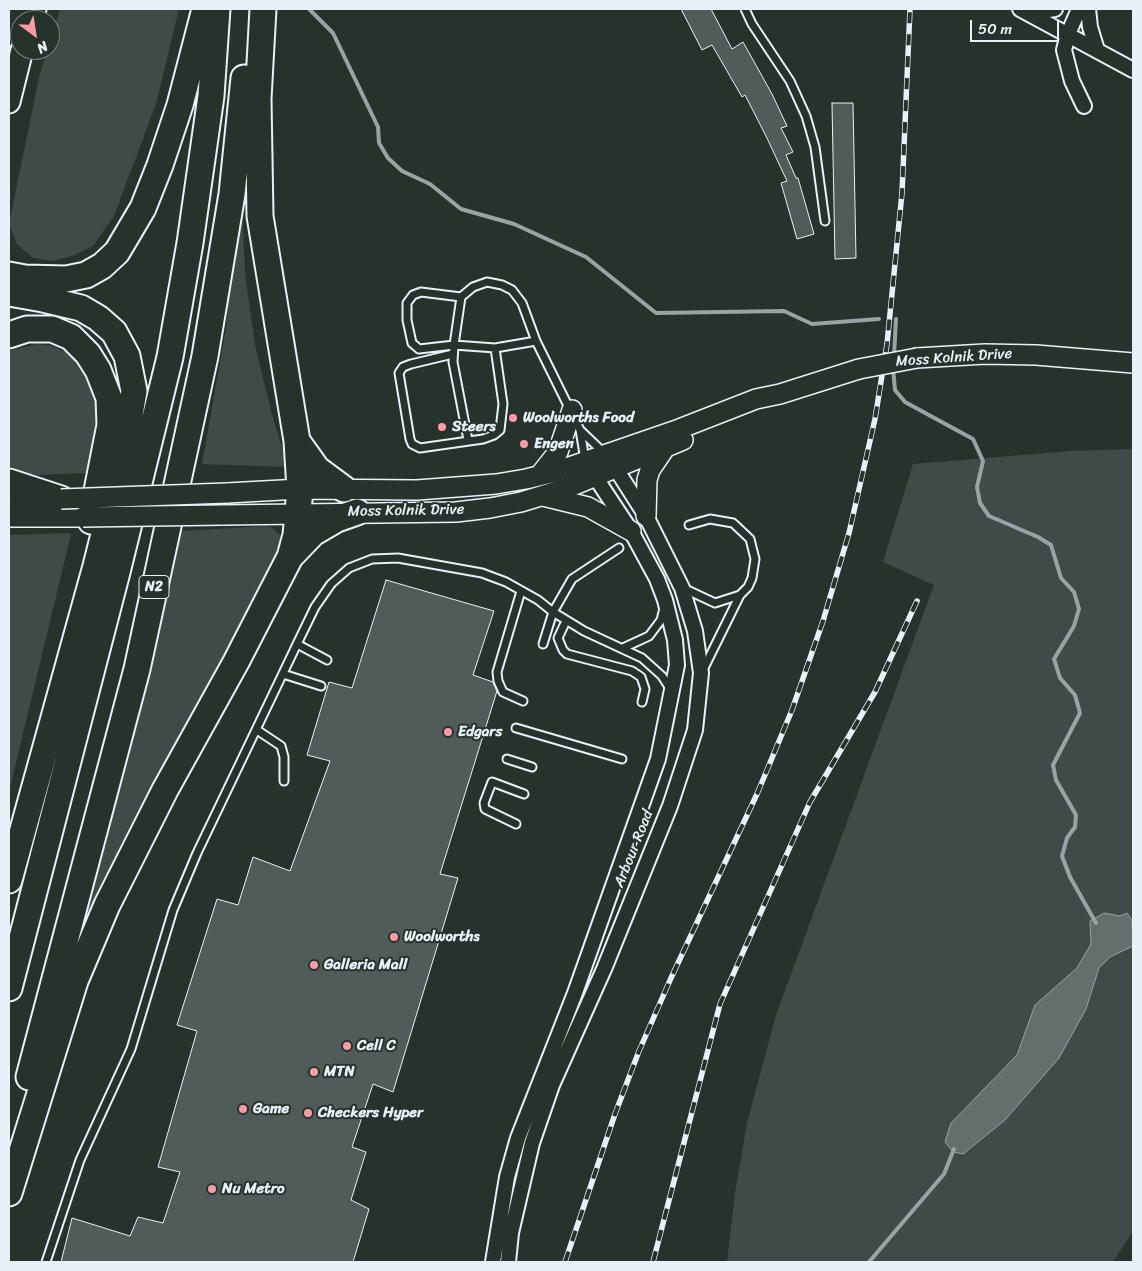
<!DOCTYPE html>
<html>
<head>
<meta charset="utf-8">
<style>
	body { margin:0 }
	#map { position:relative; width:1142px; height:1271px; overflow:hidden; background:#26332d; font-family:Sriracha,sans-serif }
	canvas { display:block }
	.frame { position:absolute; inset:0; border:10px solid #e8f1f8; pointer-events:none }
	.north { position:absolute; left:10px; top:10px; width:50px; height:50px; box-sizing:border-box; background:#26332d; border:1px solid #747f7e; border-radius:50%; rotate:149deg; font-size:14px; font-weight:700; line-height:20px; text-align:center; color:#e8f1f8 }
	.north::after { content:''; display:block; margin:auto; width:18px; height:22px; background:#ff9aa2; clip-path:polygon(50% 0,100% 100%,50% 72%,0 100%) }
	.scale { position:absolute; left:970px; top:20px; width:89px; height:22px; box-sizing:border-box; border:2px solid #e8f1f8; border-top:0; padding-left:6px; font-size:15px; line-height:18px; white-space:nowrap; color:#e8f1f8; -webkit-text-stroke:4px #26332d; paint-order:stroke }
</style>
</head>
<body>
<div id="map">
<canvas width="1142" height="1271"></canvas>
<div class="frame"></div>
<div class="north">N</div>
<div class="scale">50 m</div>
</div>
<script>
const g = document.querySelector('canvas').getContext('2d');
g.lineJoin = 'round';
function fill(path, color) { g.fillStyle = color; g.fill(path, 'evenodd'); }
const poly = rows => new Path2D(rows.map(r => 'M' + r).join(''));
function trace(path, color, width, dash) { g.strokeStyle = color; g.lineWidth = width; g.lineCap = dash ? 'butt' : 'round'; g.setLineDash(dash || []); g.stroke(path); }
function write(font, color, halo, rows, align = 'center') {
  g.font = font + ' Sriracha,sans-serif'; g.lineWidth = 4; g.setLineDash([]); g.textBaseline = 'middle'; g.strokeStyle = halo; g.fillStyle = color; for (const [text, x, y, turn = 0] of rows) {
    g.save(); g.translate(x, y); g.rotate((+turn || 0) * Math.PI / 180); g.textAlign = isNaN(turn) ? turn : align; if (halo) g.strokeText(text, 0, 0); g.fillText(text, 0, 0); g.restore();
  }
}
fill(poly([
	[60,9,179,9,156,104,114,216,93,246,73,256,52,261,33,258,17,244,9,224,39,77,48,50,50,50,50,43],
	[237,203,242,203,245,274,255,345,272,415,288,467,202,464,226,328],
	[37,344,52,346,66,352,78,361,88,372,98,400,98,415,86,473,38,475,22,473,9,466,9,351],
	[1133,449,1133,931,1132,920,1104,913,1090,921,1091,944,1087,954,1077,968,1036,1005,1017,1055,951,1123,1005,1120,1086,1009,1099,968,1110,957,1133,946,1133,1231,1113,1262,727,1262,735,1193,747,1123,776,1015,934,585,883,562,913,464,1070,451],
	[270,526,281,536,281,549,148,801,66,965,174,568,181,531],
	[71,533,71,534,9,792,9,535]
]), '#3e4b47');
const water = poly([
	[1104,913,1120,916,1127,913,1132,920,1133,946,1110,957,1099,968,1086,1009,1059,1058,1005,1120,963,1154,953,1152,945,1142,951,1123,1017,1055,1035,1005,1077,968,1091,944,1090,921,1104,913]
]);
fill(water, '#636f6d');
trace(water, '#98a3a5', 1);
trace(poly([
	[310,10,333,33,378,127,379,143,388,158,402,171,430,184,461,209,514,224,586,257,656,313,784,311,812,324,879,319],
	[894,356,896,319],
	[893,368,895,390,905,402,973,439,983,461,977,487,980,503,989,516,1038,537,1051,545,1061,578,1074,592,1079,609,1074,626,1054,659,1060,678,1075,695,1080,713,1053,765,1056,780,1076,815,1075,827,1067,838,1062,856,1070,877,1096,923],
	[869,1262,944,1174,954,1149]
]), '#98a3a5', 4);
const building = poly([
	[681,9,711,9,732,49,743,42,772,94,787,126,781,128,793,152,786,155,796,178,798,178,814,234,797,239,781,183,787,181,766,136,745,95,742,97,712,45,702,50,681,9],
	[832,103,853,103,856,258,835,259,832,103],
	[386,580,494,611,473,675,493,682,497,691,440,874,458,878,393,1092,373,1084,352,1147,366,1152,351,1200,369,1209,353,1262,61,1262,72,1218,130,1236,138,1217,163,1223,180,1172,158,1167,197,1031,177,1025,217,899,238,905,253,857,290,871,330,761,307,755,329,682,352,688,386,580]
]);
fill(building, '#505c59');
trace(building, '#e8f1f8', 1);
const service = poly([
	[745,9,752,24,790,81,806,116,815,147,825,221],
	[461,297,421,292,413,295,407,303,407,320,412,343,419,349,454,345,453,362,468,440],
	[536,341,495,348,454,345,461,297,473,287,487,282,502,285,512,290,522,303,536,341,580,430,585,460],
	[453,354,411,364,403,367,399,373,410,439,412,444,420,448,483,439,494,435,500,430,503,404,495,348],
	[580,430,605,454],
	[689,525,710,519,733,523,750,539,755,559,752,578,748,587,740,595,703,670],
	[619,548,572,579,553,612,584,631,642,658,662,676,671,690],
	[683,588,715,603,740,595],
	[521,591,497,672,498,681,503,692,523,701],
	[566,621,558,638,563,650,567,654,632,671,641,677,645,689,642,702],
	[297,644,327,660],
	[623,648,649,636,661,620,664,608],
	[283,674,321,686],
	[516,728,622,759],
	[257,730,281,746,284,757,284,781],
	[507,759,532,767],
	[516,824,485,809,484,803,492,782,524,794],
	[46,1262,80,1160,131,1049,173,910,197,853,297,644,315,607,331,584,349,568,372,559,398,558,482,573,506,582,538,600,553,612,543,644]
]);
const minor = poly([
	[1020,9,1133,70],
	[1079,9,1068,34,1064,50,1072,81,1084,106],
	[1088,9,1090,27,1097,50],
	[1029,13,1055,9],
	[493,1262,507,1177,518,1138,575,993,658,759,677,665,675,640,665,600,657,579,631,531,590,469],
	[508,1262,511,1233,532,1143,552,1085,604,969,670,806,695,730,701,673,695,631,682,588,646,516,611,461]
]);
const secondary = poly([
	[917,358,985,354,1036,355,1133,363],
	[539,476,558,452,572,410],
	[227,493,300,489,417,490,496,484,526,479,555,472,674,431,756,399,780,394,859,369],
	[543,496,588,507,631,531],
	[9,501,50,500],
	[222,515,456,512,490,508,521,502,567,488,683,440],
	[646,516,647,480,650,470,665,448],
	[9,517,83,517]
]);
const primary = poly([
	[31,20,35,9],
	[9,26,15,9],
	[9,102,22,50]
]);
const motorway = poly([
	[9,275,25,278,66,279,86,275,102,266,117,252,143,208,160,165,180,105,205,9],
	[9,293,43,299,81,308,98,318,114,332,127,356,134,391,122,463,96,566,9,880],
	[9,335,27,329,52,329,71,337,88,354,98,370,109,398,110,425,91,521],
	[297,441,317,469,344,489],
	[9,482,61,499],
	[290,557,313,533,337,519,357,512],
	[9,988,117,572,170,357,190,243,211,96,217,9],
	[29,1077,137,669,205,356,232,194,244,78],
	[9,1193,75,981,107,905,165,790,236,662,290,557,296,535,300,489,297,441,260,216,258,99,263,9]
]);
trace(service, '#e8f1f8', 11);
trace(minor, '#e8f1f8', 18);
trace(secondary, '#e8f1f8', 22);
trace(primary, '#e8f1f8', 25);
trace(motorway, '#e8f1f8', 29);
trace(service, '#26332d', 7);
trace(minor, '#26332d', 14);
trace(secondary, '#26332d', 19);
trace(primary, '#26332d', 21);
trace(motorway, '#26332d', 25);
const rail = poly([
	[565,1262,615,1114,639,1051,671,978,757,794,792,710,823,621,849,533,875,419,887,344,902,193,910,9],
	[653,1262,720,1004,810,802,875,692,917,601]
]);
trace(rail, '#e8f1f8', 5.5);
trace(rail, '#26332d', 4, [11]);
const secondaryBridge = poly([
	[859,369,917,358],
	[61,499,227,493],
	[83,517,222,515]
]);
trace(secondaryBridge, '#e8f1f8', 22, []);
trace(secondaryBridge, '#26332d', 19);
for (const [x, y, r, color] of [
	[513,418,5,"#ff9aa2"],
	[442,427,5,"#ff9aa2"],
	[524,444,5,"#ff9aa2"],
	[448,732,5,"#ff9aa2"],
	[394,937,5,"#ff9aa2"],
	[314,965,5,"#ff9aa2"],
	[347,1046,5,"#ff9aa2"],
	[314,1072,5,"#ff9aa2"],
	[243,1109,5,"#ff9aa2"],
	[308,1113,5,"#ff9aa2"],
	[212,1189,5,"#ff9aa2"]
]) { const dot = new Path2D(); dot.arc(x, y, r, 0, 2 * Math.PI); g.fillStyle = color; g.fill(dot); trace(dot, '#26332d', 2); }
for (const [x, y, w] of [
	[154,587,30]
]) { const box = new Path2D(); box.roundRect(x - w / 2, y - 11.5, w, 23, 4); g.fillStyle = '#26332d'; g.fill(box); trace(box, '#e8f1f8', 1); }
write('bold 14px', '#e8f1f8', null, [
	["N2",154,587]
]);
write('15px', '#e8f1f8', '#26332d', [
	["Moss Kolnik Drive",954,358,-4],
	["Moss Kolnik Drive",406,511,-1],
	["Arbour Road",634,849,-68]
]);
write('bold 15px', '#e8f1f8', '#26332d', [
	["Woolworths Food",523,418],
	["Steers",452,427],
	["Engen",534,444],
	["Edgars",458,732],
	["Woolworths",404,937],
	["Galleria Mall",324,965],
	["Cell C",357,1046],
	["MTN",324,1072],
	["Game",253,1109],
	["Checkers Hyper",318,1113],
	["Nu Metro",222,1189]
], 'left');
</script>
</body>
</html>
